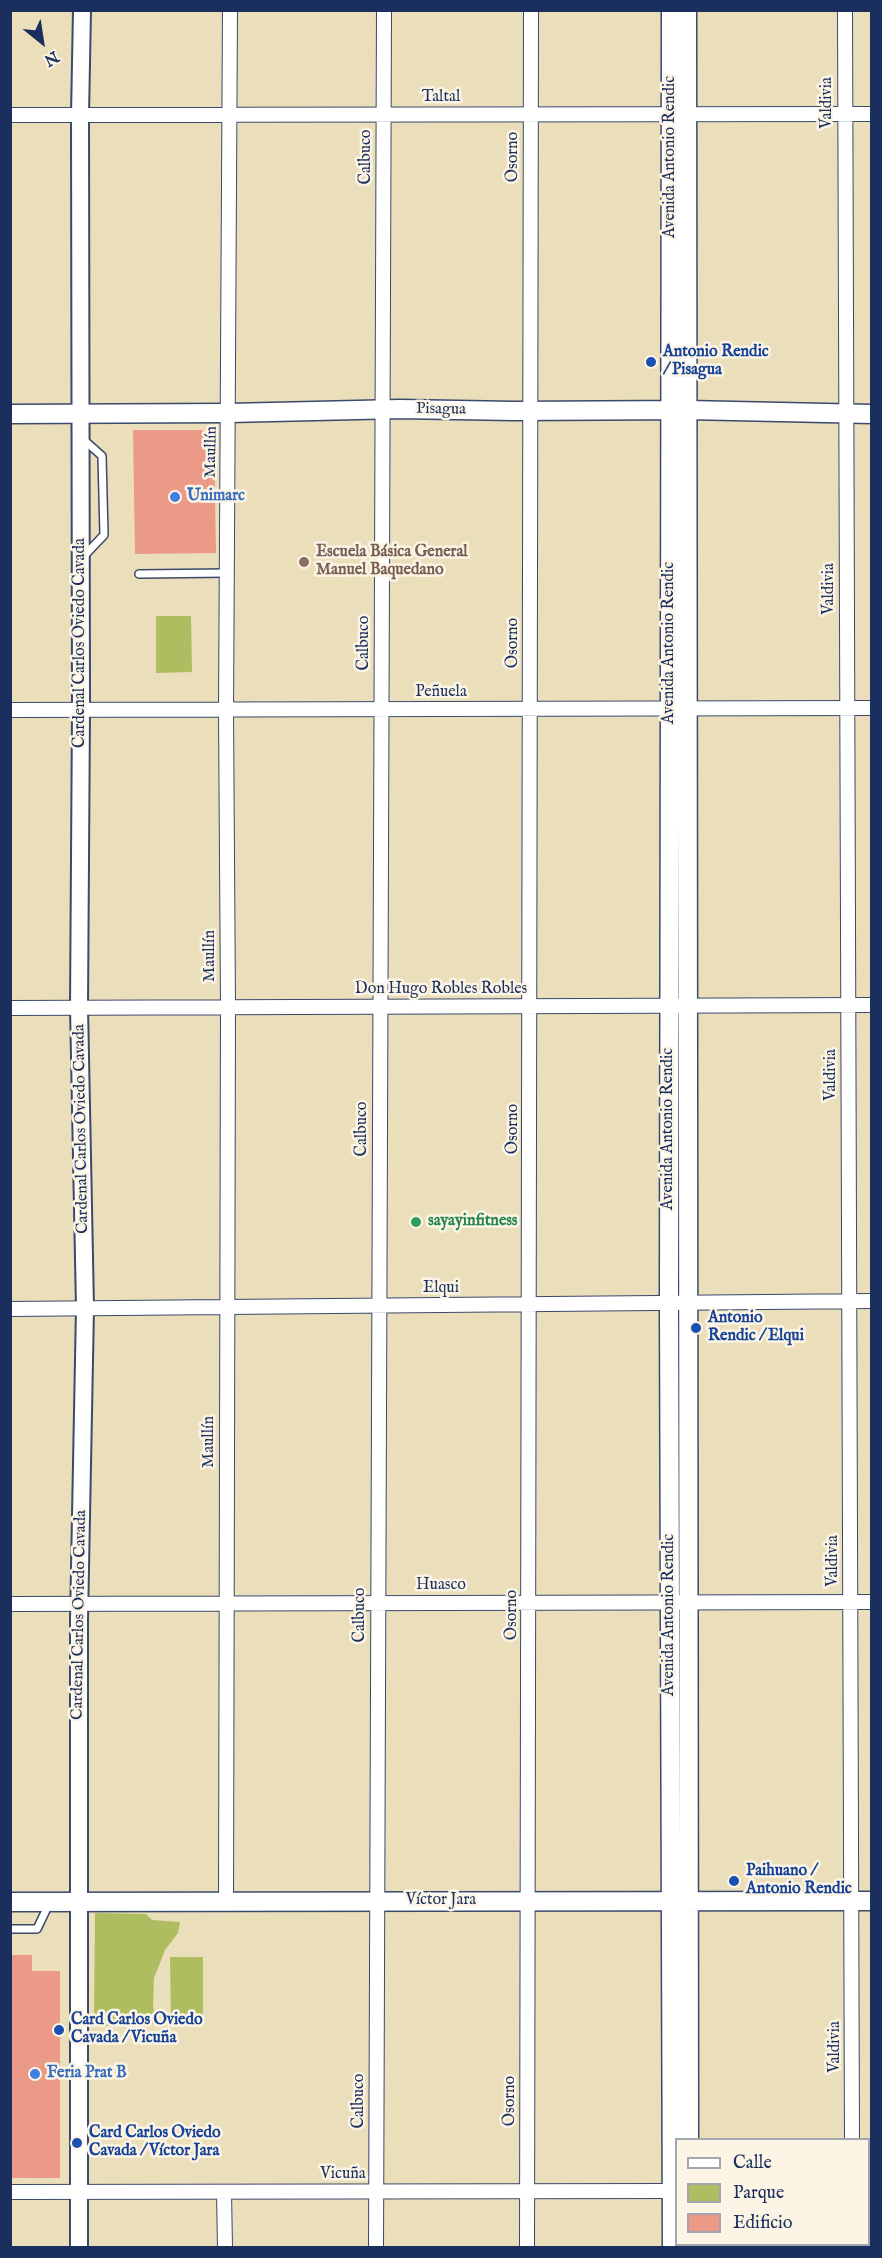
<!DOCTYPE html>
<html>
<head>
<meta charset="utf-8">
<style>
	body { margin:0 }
	#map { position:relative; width:882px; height:2258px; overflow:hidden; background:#ebdeba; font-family:"IM FELL English",serif }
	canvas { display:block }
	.frame { position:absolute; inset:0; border:12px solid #1b2f5e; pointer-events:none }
	.legend { position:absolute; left:675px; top:2138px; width:195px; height:108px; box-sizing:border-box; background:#fcf5e5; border:2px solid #a2a6af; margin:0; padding:8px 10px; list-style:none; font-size:18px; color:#1b2f5e }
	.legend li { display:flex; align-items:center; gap:12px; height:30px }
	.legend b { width:30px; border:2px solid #a2a6af }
	.north { position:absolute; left:12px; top:12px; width:60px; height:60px; -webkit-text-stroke:4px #fcf5e5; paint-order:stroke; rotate:150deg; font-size:16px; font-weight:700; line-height:24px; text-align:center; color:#1b2f5e }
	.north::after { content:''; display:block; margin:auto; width:21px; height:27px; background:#1b2f5e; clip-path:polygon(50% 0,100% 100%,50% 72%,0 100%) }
</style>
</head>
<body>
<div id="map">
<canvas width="882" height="2258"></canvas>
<div class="frame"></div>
<ul class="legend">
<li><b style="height:8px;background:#fff"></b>Calle</li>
<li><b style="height:16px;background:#adbd5f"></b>Parque</li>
<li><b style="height:16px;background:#eb9a88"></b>Edificio</li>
</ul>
<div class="north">N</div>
</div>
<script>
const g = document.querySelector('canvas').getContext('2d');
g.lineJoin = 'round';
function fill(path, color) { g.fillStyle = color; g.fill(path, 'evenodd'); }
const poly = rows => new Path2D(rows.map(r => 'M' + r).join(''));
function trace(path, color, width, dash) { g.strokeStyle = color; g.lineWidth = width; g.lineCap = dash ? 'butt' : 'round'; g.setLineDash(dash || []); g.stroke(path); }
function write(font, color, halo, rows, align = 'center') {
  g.font = font + ' "IM FELL English",serif'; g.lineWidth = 5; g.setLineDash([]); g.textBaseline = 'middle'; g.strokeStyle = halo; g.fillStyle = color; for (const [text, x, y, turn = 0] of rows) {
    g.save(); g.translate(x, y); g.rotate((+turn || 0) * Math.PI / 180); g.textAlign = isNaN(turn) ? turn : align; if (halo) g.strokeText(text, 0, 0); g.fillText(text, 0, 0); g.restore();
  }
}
fill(poly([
	[156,616,191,616,192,672,156,673],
	[95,1913,146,1914,152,1920,180,1922,178,1933,165,1950,154,1978,153,2007,157,2024,103,2026,94,2022],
	[170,1957,203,1957,203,2018,171,2018]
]), '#adbd5f');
fill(poly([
	[133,430,202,430,214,441,216,553,135,554],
	[10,1955,32,1955,32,1971,60,1971,60,2178,10,2178]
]), '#eb9a88');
const service = poly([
	[83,557,104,535,102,456,84,440],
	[139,574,227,573],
	[10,1929,37,1929,49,1904]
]);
const minor = poly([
	[845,10,852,2140],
	[10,115,872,114],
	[10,710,872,708],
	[10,1008,872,1005],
	[10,1309,872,1301],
	[10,1604,872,1602],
	[226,1902,228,1007,226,710,230,10],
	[868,2191,872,2191],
	[10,2192,676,2191],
	[224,2192,225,2248],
	[376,2248,384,10],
	[527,2248,531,10],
	[852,2248,852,2244]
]);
const tertiary = poly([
	[79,2248,79,1620,85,1308,79,1007,81,710,80,115,82,10]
]);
const secondary = poly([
	[671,10,669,1303,672,2248],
	[687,10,689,2140],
	[10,414,229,413,400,409,514,411,687,410,872,414],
	[10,1902,872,1901],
	[688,2248,688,2244]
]);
trace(service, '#3a496c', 10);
trace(minor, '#3a496c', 16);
trace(tertiary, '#3a496c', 20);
trace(secondary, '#3a496c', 21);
trace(service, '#fff', 7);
trace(minor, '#fff', 14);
trace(tertiary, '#fff', 16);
trace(secondary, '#fff', 18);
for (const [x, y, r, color] of [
	[651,362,6,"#1a4fb4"],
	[175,497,6,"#3f7fe0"],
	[304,562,6,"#8d6e63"],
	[416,1222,6,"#2e9e5b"],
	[696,1328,6,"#1a4fb4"],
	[734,1881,6,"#1a4fb4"],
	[59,2030,6,"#1a4fb4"],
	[35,2074,6,"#3f7fe0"],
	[77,2143,6,"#1a4fb4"]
]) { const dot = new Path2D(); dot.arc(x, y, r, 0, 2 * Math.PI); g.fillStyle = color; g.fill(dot); trace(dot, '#fcf5e5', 2); }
write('16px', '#1b2f5e', '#fcf5e5', [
	["Taltal",441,98],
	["Valdivia",828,103,-90],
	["Calbuco",367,157,-90],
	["Osorno",514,157,-90],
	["Avenida Antonio Rendic",671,157,-90],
	["Pisagua",441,410,1],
	["Maullín",212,452,-89],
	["Valdivia",830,589,-90],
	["Cardenal Carlos Oviedo Cavada",81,643,-90],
	["Calbuco",365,643,-90],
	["Osorno",514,643,-90],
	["Avenida Antonio Rendic",670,643,-90],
	["Peñuela",441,693],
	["Maullín",211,956,-90],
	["Don Hugo Robles Robles",441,990],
	["Valdivia",832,1075,-90],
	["Cardenal Carlos Oviedo Cavada",82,1129,-91],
	["Calbuco",363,1129,-90],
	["Osorno",514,1129,-90],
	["Avenida Antonio Rendic",669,1129,-90],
	["Elqui",441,1289],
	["Maullín",210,1442,-90],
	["Valdivia",834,1561,-90],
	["Huasco",441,1586],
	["Cardenal Carlos Oviedo Cavada",80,1615,-89],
	["Calbuco",361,1615,-90],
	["Osorno",513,1615,-90],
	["Avenida Antonio Rendic",670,1615,-90],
	["Víctor Jara",441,1901],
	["Valdivia",836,2047,-90],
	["Calbuco",360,2101,-90],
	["Osorno",511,2101,-90],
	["Vicuña",343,2175]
]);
write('bold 16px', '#164399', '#fcf5e5', [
	["Antonio Rendic",663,353],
	["/ Pisagua",663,371],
	["Antonio",708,1319],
	["Rendic / Elqui",708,1337],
	["Paihuano /",746,1872],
	["Antonio Rendic",746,1890],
	["Card Carlos Oviedo",71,2021],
	["Cavada / Vicuña",71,2039],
	["Card Carlos Oviedo",89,2134],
	["Cavada / Víctor Jara",89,2152]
], 'left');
write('bold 16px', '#366cbe', '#fcf5e5', [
	["Unimarc",187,497],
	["Feria Prat B",47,2074]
], 'left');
write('bold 16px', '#785e54', '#fcf5e5', [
	["Escuela Básica General",316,553],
	["Manuel Baquedano",316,571]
], 'left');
write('bold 16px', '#27864d', '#fcf5e5', [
	["sayayinfitness",428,1222]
], 'left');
</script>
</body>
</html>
